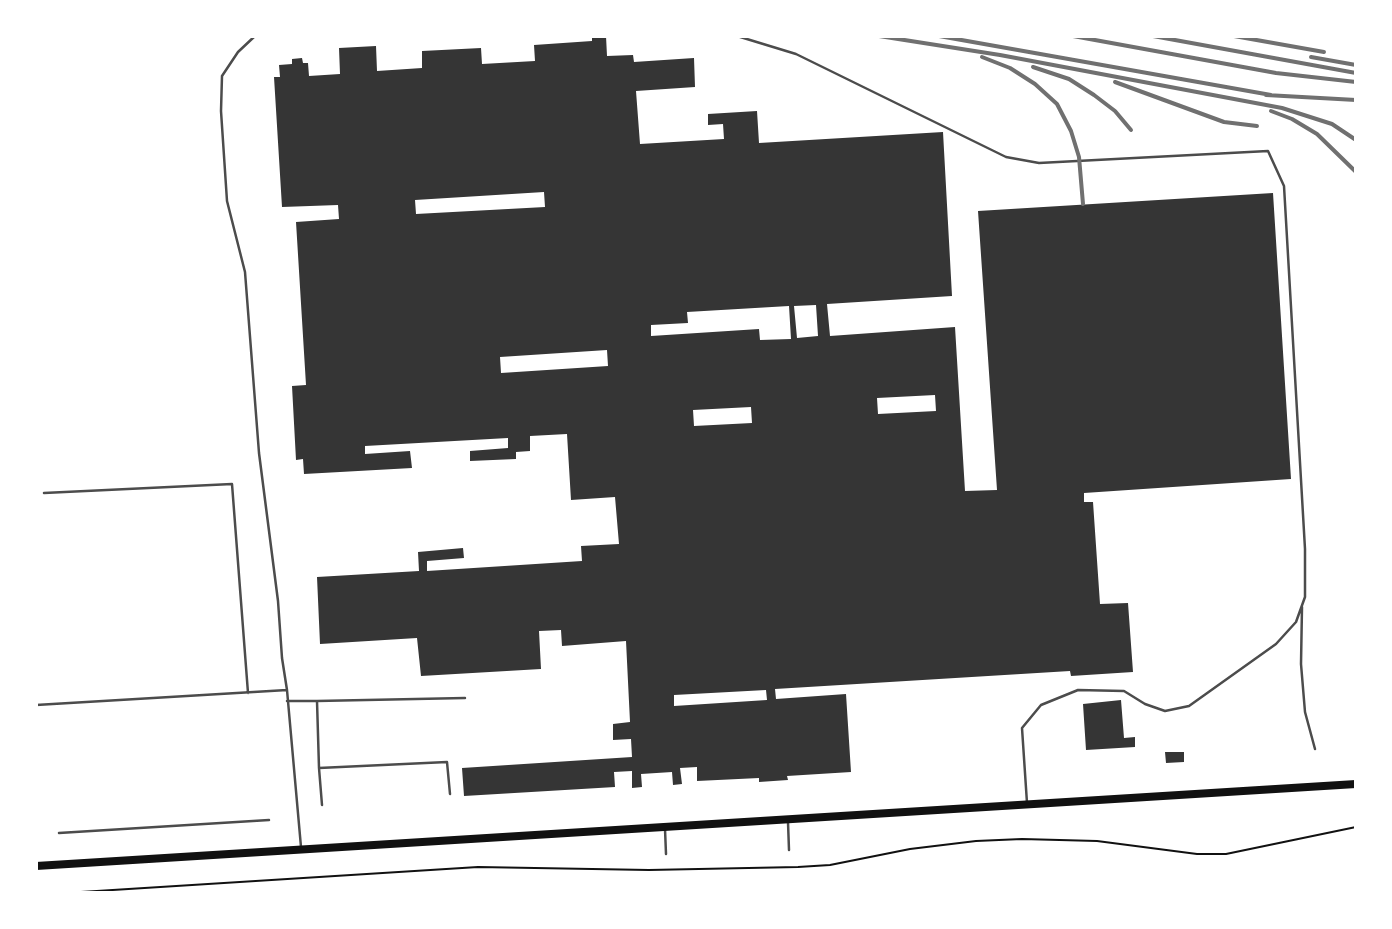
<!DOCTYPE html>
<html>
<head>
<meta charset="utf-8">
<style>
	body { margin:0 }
	#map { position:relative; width:1392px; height:929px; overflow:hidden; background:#fff; font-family:Quicksand,sans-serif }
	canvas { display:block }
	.frame { position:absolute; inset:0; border:38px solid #fff; pointer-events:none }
</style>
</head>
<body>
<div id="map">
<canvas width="1392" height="929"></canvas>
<div class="frame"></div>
</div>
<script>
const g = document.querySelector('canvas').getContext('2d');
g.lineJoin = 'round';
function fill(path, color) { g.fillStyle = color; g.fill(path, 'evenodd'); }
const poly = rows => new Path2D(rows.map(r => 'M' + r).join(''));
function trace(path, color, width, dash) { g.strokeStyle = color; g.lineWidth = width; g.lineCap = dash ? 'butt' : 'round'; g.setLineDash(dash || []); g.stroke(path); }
fill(poly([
	[592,36,606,36,607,56,633,55,634,62,694,58,695,87,636,91,640,144,724,139,723,124,708,125,708,114,757,111,759,143,943,132,952,296,827,304,830,336,955,327,965,491,997,490,978,211,1273,193,1291,479,1084,493,1084,502,1093,502,1100,604,1128,603,1133,672,1071,676,1070,671,775,689,776,699,846,694,851,772,787,776,788,780,759,782,759,778,697,781,697,767,680,768,682,784,673,785,672,772,641,774,642,787,632,788,632,771,614,772,615,787,464,796,462,768,632,757,631,739,613,740,613,724,630,722,626,641,562,646,561,630,539,631,541,669,421,676,417,638,320,644,317,577,419,571,418,552,463,548,464,558,427,561,427,571,582,561,581,546,619,544,615,497,571,500,567,434,530,436,530,451,516,452,516,459,470,461,470,451,508,448,508,438,365,446,365,454,410,451,412,468,304,474,303,459,296,460,292,386,306,385,296,222,339,219,338,205,282,207,274,77,280,77,279,65,292,64,292,59,302,58,303,63,308,63,309,76,340,74,339,48,376,46,377,71,422,68,422,51,481,48,482,64,535,61,534,45,592,41],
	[544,192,545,207,416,214,415,200],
	[816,305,818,336,797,338,794,306],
	[789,306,791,339,760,340,759,329,651,336,651,325,688,323,687,312],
	[607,350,608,366,501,373,500,357],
	[935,395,936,411,878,414,877,398],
	[751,407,752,423,694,426,693,410],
	[766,690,767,700,674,706,674,695],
	[1121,700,1124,738,1135,737,1135,747,1086,750,1083,704],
	[1165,752,1184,752,1184,762,1166,763]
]), '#353535');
trace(poly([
	[65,893,478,867,649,870,798,867,830,865,910,849,976,841,1022,839,1097,841,1197,854,1226,854,1356,827]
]), '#111', 2);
trace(poly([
	[255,36,238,52,222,76,221,111,227,201,245,272,259,453,278,601,282,658,287,690,301,847],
	[737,36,796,54,1006,157,1039,163,1268,151,1284,186,1305,549,1305,597,1296,622,1276,644,1189,706,1165,711,1145,704,1124,691,1078,690,1041,705,1022,728,1027,803],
	[44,493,232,484,248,693],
	[1302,607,1301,664,1305,712,1315,749],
	[287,701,317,701,319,768,322,805],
	[317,701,465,698],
	[36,705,287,690],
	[319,768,447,762,450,794],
	[788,822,789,850],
	[665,829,666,854],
	[59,833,269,820]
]), '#4c4c4c', 2.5);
trace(poly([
	[36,866,1356,784]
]), '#111', 8);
trace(poly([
	[879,36,1000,55,1282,108,1332,124,1356,140],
	[939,36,1271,95],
	[1073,36,1276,73,1356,82],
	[1153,36,1356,73],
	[1234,36,1324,52],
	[982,57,1010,68,1035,84,1057,104,1071,131,1079,157,1083,204],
	[1311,57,1356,65],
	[1033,67,1069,79,1094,95,1115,111,1131,130],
	[1115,82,1224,122,1257,126],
	[1266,95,1356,100],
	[1271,111,1292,119,1317,134,1356,172]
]), '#707070', 4);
</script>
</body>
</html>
